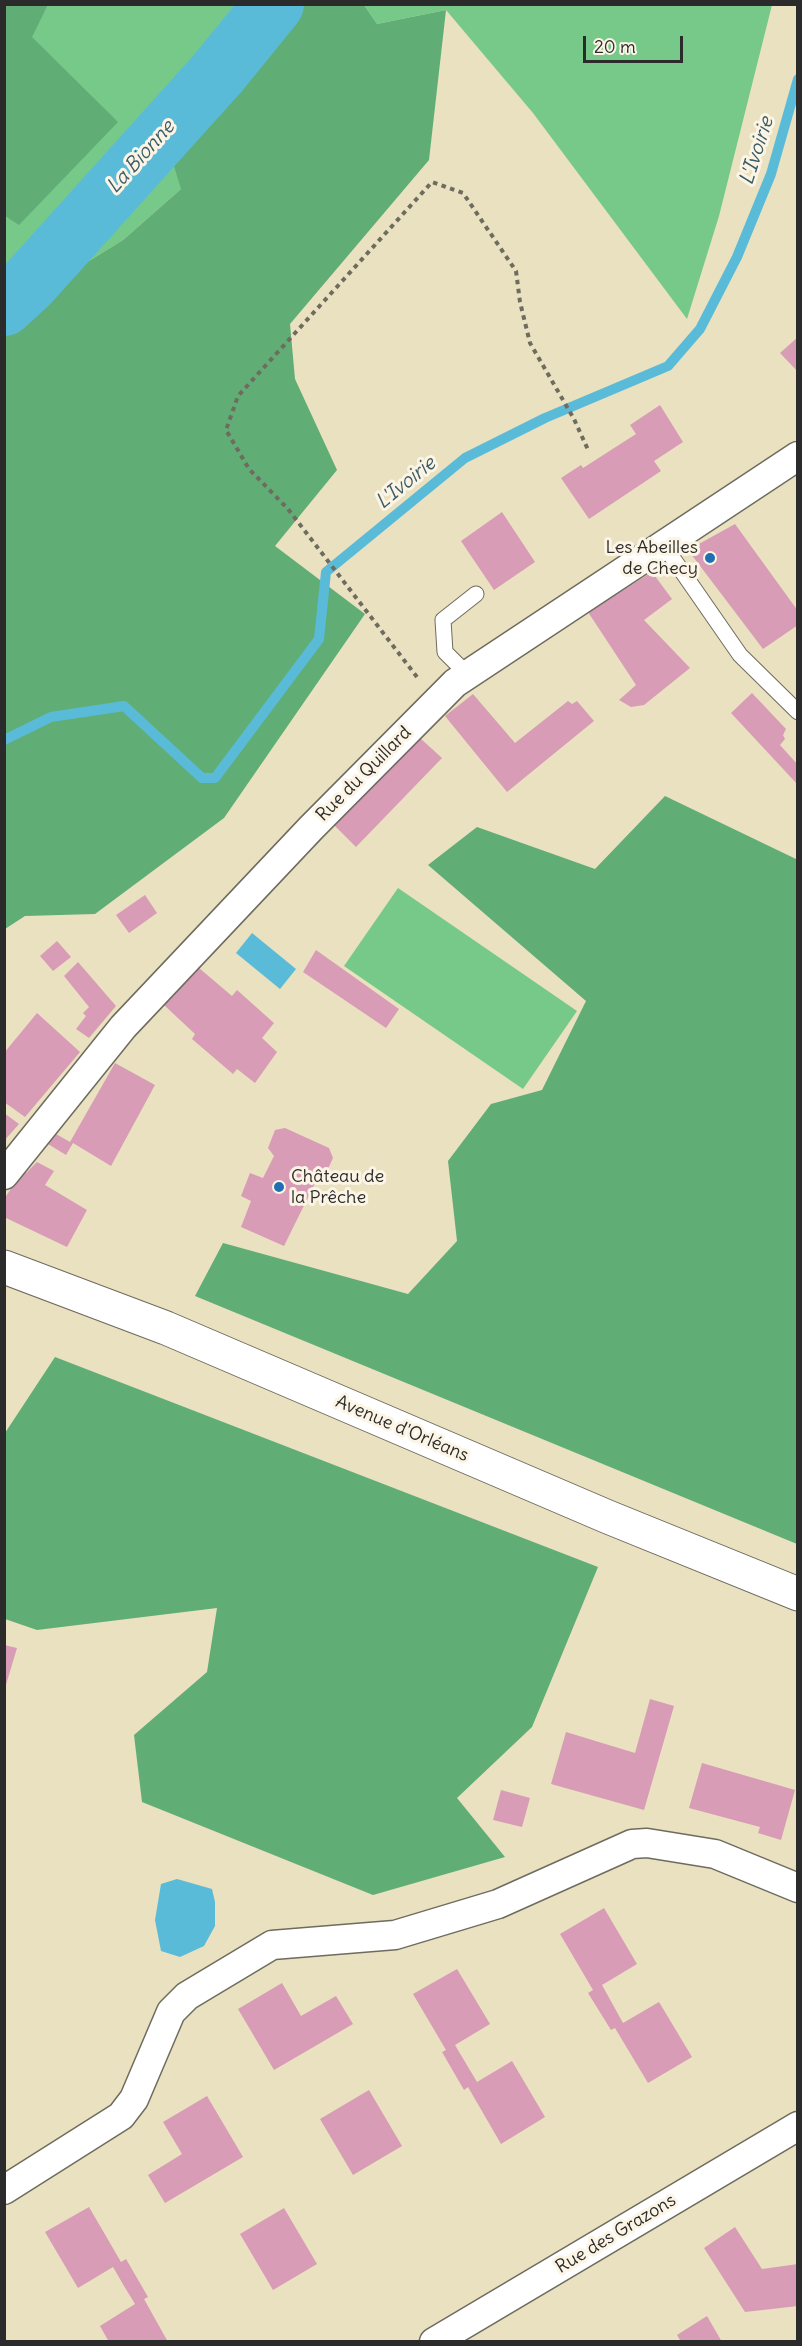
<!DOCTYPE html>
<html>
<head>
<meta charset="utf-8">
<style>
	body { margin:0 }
	#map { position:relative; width:802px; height:2346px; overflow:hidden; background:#e9e1bf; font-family:Delius,sans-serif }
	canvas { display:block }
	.frame { position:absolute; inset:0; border:6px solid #2b2b2b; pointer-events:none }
	.scale { position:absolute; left:583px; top:36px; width:100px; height:27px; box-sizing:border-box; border:3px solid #2b2b2b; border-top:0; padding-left:8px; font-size:18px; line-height:21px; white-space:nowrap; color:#2b2b2b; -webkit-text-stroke:4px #fcf5e5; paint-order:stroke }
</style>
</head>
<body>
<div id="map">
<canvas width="802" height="2346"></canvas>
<div class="frame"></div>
<div class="scale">20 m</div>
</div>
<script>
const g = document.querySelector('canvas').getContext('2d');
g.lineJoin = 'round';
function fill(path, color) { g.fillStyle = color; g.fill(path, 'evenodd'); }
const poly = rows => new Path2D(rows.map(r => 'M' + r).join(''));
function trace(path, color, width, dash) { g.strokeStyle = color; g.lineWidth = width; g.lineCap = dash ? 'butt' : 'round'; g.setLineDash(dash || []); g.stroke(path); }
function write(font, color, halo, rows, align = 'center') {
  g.font = font + ' Delius,sans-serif'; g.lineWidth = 6; g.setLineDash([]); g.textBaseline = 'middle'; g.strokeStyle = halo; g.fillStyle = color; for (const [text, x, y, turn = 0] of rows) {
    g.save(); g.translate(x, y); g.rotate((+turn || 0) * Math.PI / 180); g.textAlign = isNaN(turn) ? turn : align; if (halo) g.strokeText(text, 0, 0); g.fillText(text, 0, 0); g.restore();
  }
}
fill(poly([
	[48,5,287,5,235,65,181,189,123,240,5,313,5,216,20,224,31,37],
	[364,5,772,5,719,216,687,319,533,113,446,10,377,24],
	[398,888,577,1011,523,1089,344,966]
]), '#77c98a');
fill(poly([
	[5,4,48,5,32,37,118,122,19,225,5,216],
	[287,5,364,5,377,24,446,10,429,160,290,324,295,379,337,470,275,546,365,614,224,818,95,914,25,916,5,929,5,313,123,240,181,189,165,137,235,65],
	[665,796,796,859,797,1544,195,1296,223,1243,408,1294,457,1241,448,1161,491,1104,542,1090,586,1001,428,865,477,827,595,869],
	[55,1357,598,1567,532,1727,457,1798,505,1857,373,1895,142,1802,134,1735,207,1672,217,1608,37,1630,5,1619,5,1433]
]), '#61ad76');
fill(poly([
	[252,933,296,969,280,989,236,953],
	[177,1879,212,1889,215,1902,215,1926,204,1946,180,1957,161,1951,155,1920,161,1884]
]), '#59bbd8');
trace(poly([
	[4,740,51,717,124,706,202,778,215,778,319,639,326,572,465,458,545,418,668,366,700,329,737,257,771,174,798,79]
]), '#59bbd8', 10);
trace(poly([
	[4,306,29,283,218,73,274,4]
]), '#59bbd8', 60);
fill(poly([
	[798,337,798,372,780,353],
	[660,405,683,442,654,461,661,471,589,519,561,478,581,465,583,468,636,434,630,425],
	[502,512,535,562,494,590,461,541],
	[735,524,798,611,798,625,763,649,688,550],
	[652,572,672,599,644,620,690,668,644,705,631,707,619,700,636,685,588,612],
	[752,693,786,729,783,735,785,739,780,745,798,765,798,785,731,713],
	[473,694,515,743,568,701,572,704,577,701,594,721,507,792,445,716],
	[420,738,442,758,356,847,334,825],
	[145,895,157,913,129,933,116,915],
	[57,941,71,957,53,971,40,956],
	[316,950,399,1009,386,1028,303,972],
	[78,962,116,1006,89,1038,76,1029,86,1016,83,1013,89,1007,64,976],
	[199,968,232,996,237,990,274,1023,262,1038,277,1052,255,1083,237,1069,233,1074,192,1039,195,1034,164,1005],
	[37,1013,80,1052,25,1117,4,1102,4,1053],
	[115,1063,155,1085,111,1166,73,1143,66,1155,48,1144,56,1134,70,1142],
	[4,1113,19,1124,4,1141],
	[285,1128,329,1148,333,1158,326,1173,319,1175,284,1246,241,1227,251,1201,241,1196,250,1173,263,1178,274,1156,268,1148,275,1130],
	[37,1162,54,1171,45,1185,87,1210,67,1247,4,1217,4,1199,23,1171,26,1173],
	[4,1645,17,1648,5,1688,4,1688],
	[650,1699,674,1706,644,1810,551,1784,566,1732,635,1753],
	[702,1763,795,1790,781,1840,758,1833,760,1827,689,1808],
	[501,1790,530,1798,522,1827,493,1820],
	[604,1908,637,1964,602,1985,623,2023,659,2002,692,2057,648,2083,615,2028,611,2030,588,1993,593,1990,560,1934],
	[457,1969,490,2024,455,2045,477,2082,512,2061,545,2117,501,2144,468,2087,464,2090,442,2052,446,2050,413,1994],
	[282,1983,301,2016,336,1996,353,2024,274,2070,238,2009],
	[369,2090,402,2146,353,2175,320,2119],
	[207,2096,243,2157,165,2203,148,2175,182,2154,163,2122],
	[89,2207,121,2262,126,2259,148,2297,144,2299,168,2342,109,2342,100,2326,135,2304,124,2286,113,2267,78,2288,45,2232],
	[284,2208,317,2264,273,2290,240,2234],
	[735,2227,762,2269,798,2264,798,2306,745,2312,704,2248],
	[707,2316,722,2342,681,2342,677,2335]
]), '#d89cb7');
const lane = poly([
	[663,544,740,655,798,712],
	[467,674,445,652,443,620,476,594]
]);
const street = poly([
	[4,1175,123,1027,311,828,455,683,798,456],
	[4,2190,121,2116,134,2099,171,2012,187,1996,272,1945,395,1935,498,1904,632,1844,647,1843,715,1854,798,1888],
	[434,2342,798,2126]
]);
const secondary = poly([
	[4,1267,166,1328,608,1517,798,1594]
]);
trace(lane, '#6e6b5f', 17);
trace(street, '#6e6b5f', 31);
trace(secondary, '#6e6b5f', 35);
trace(poly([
	[417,677,288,509,249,469,226,430,238,396,432,182,463,193,516,271,520,302,530,343,574,419,589,452]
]), '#6e6b5f', 4, [4.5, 4.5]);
trace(lane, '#fff', 15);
trace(street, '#fff', 28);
trace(secondary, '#fff', 33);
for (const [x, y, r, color] of [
	[710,558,6,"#1f6fb2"],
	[279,1187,6,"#1f6fb2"]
]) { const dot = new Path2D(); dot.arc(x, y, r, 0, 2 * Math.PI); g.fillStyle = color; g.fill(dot); trace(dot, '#fcf5e5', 2); }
write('18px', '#2b2b2b', '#fcf5e5', [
	["Les Abeilles",698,548],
	["de Checy",698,569],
	["Château de",291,1177,"left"],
	["la Prêche",291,1198,"left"]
], 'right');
write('18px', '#2b2b2b', '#fcf5e5', [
	["Rue du Quillard",364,774,-45],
	["Avenue d'Orléans",402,1429,23],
	["Rue des Grazons",616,2234,-31]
]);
write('italic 20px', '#3b5d68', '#fcf5e5', [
	["L'Ivoirie",757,151,-72],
	["La Bionne",141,157,-48],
	["L'Ivoirie",406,483,-39]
]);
</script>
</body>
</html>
